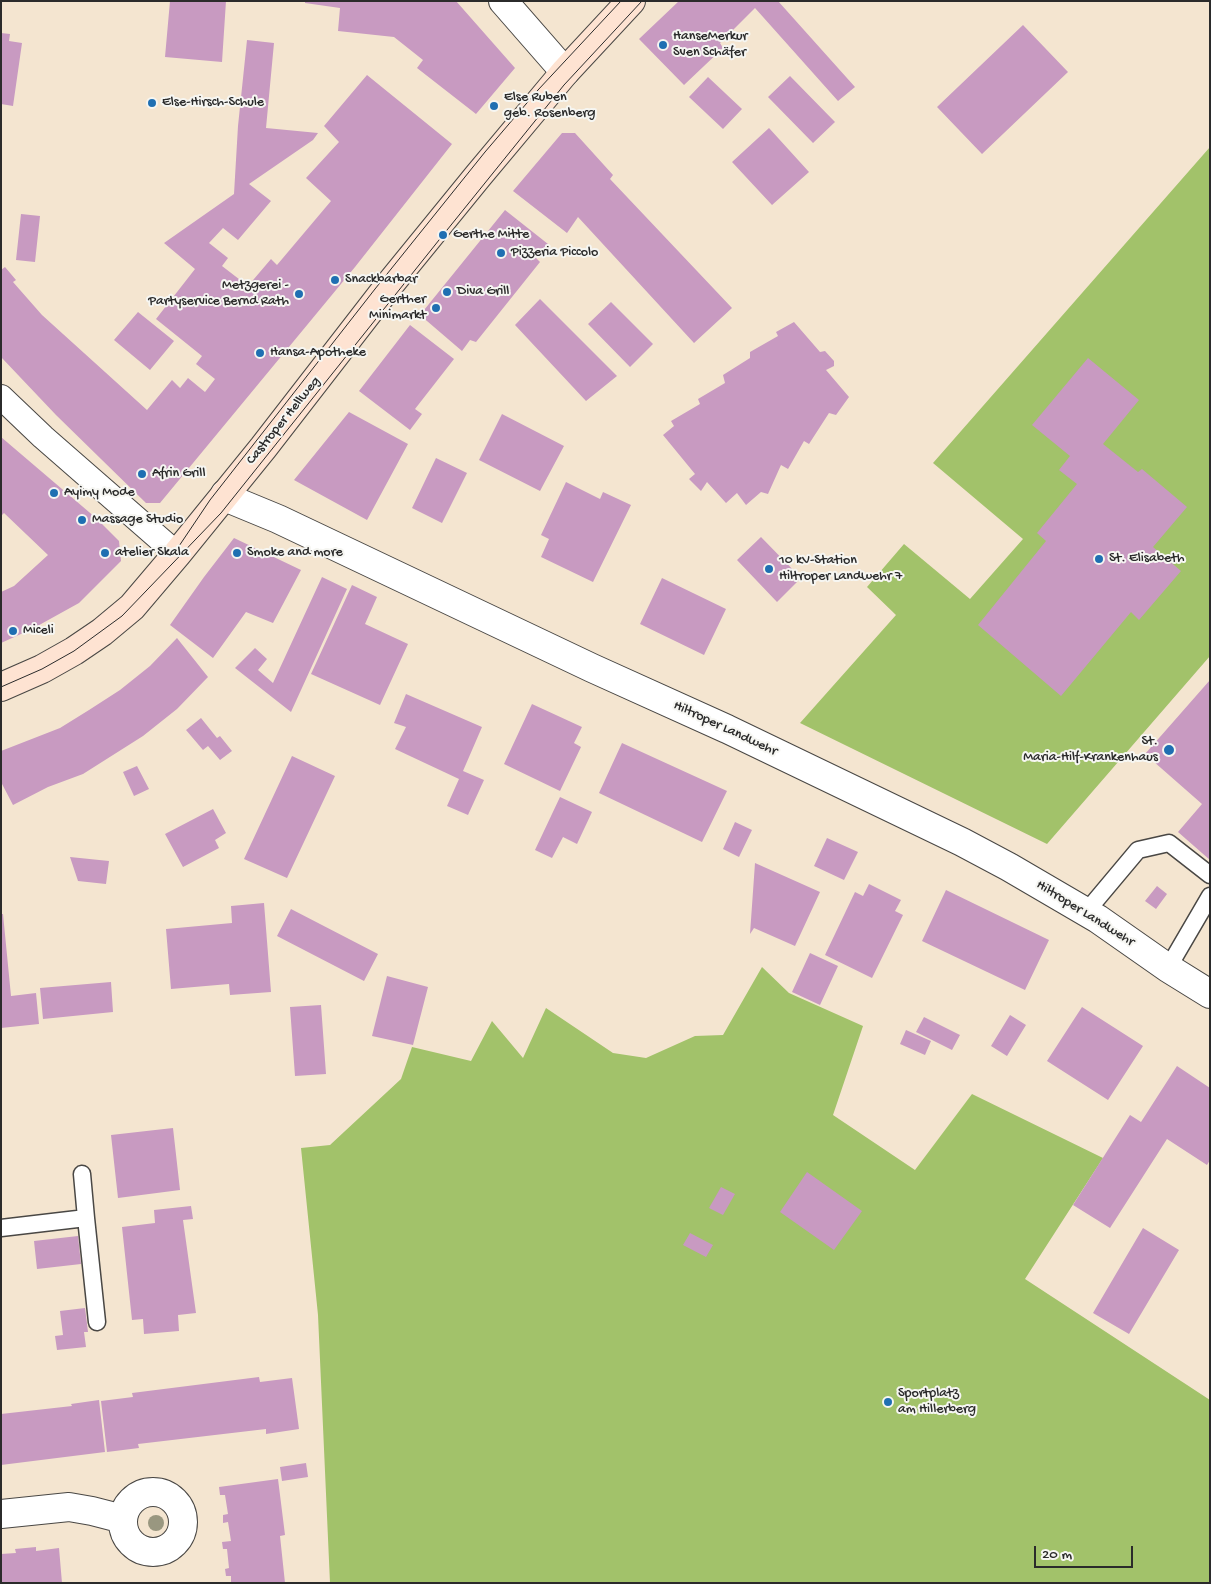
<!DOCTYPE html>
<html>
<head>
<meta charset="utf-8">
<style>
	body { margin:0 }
	#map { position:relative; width:1211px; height:1584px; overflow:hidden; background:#f4e5d0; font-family:"Gochi Hand",sans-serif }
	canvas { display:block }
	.frame { position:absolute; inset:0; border:2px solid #2b2b2b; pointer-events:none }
	.scale { position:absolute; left:1034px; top:1546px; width:99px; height:22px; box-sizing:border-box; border:2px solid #2b2b2b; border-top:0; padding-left:6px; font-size:15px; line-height:18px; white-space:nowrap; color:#2b2b2b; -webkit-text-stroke:4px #f6f6f2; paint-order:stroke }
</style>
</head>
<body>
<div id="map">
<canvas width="1211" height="1584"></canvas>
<div class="frame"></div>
<div class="scale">20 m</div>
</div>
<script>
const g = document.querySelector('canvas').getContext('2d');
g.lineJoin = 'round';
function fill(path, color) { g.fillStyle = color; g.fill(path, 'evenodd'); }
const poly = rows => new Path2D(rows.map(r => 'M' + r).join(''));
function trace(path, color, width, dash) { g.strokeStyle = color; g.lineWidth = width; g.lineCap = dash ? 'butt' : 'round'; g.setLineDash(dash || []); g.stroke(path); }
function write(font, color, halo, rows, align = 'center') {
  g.font = font + ' "Gochi Hand",sans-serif'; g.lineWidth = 4; g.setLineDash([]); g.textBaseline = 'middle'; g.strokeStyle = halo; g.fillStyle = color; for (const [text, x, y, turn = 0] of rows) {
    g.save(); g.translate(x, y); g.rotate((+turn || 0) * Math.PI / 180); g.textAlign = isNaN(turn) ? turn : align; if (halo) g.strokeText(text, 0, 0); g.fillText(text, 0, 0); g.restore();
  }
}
fill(poly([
	[1210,147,1210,656,1047,844,800,723,896,615,867,587,904,544,970,599,1023,539,933,463],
	[762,967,789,993,863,1026,833,1115,915,1170,972,1094,1103,1158,1025,1279,1210,1400,1210,1583,330,1583,318,1315,301,1148,330,1145,401,1079,412,1047,471,1061,492,1021,523,1058,546,1008,613,1053,646,1058,695,1036,723,1035]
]), '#a2c26a');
fill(poly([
	[170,1,226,1,222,62,165,57],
	[305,1,456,1,515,68,476,114,417,68,423,60,394,37,338,31,340,8,305,3],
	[778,1,855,87,838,101,755,8,720,43,723,48,684,85,639,39,679,1],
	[1023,25,1068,72,982,154,937,107],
	[1,33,10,34,9,41,22,43,13,106,1,104],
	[247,40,274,43,266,128,318,133,313,140,249,184,271,201,238,240,223,228,209,243,228,258,222,266,248,286,271,259,277,265,331,201,306,178,339,142,324,126,367,75,452,144,355,267,160,503,146,503,56,415,1,357,1,270,5,267,16,280,13,282,42,315,147,410,172,380,180,388,188,378,205,392,215,379,196,364,202,356,156,319,195,269,164,243,234,194,238,126],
	[790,76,835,122,813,143,768,97],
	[708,77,742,109,723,129,689,97],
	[769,128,809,172,772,205,732,162],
	[562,133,575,133,613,175,610,179,732,308,694,343,578,217,567,233,513,191],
	[505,210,548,244,536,258,540,262,476,342,470,340,462,351,420,315],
	[21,214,40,216,35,262,16,260],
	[540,299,617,376,586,401,515,325],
	[611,302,653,344,630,367,588,324],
	[138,312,174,341,150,370,114,340],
	[794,322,820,352,825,351,834,361,834,366,826,370,849,397,836,415,829,413,809,444,804,441,788,469,781,465,768,494,761,492,746,505,737,493,726,503,707,482,701,491,689,479,695,474,663,435,674,426,671,421,700,404,698,399,725,383,723,375,750,358,750,352,778,336,776,332],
	[410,325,454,359,415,409,422,414,410,430,359,391],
	[1088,358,1139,400,1103,444,1138,472,1142,469,1187,507,1153,547,1181,571,1139,620,1131,612,1061,696,978,625,1046,541,1037,533,1077,484,1059,470,1070,456,1032,425],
	[349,412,408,444,367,520,294,480],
	[502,414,564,446,540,491,479,460],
	[1,437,96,518,119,541,121,561,79,603,32,629,1,643,1,592,14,586,48,555,4,513,1,516],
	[436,458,467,473,442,523,412,508],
	[566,482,600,499,603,492,631,505,593,582,541,557,549,539,541,535],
	[761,537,801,578,777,602,737,560],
	[234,538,301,570,273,623,246,612,213,658,170,625,204,577],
	[322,577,347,589,291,712,235,668,255,648,267,659,258,670,273,683],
	[662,578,726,609,704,655,640,624],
	[352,585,377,597,365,624,408,644,380,705,311,674],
	[177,638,208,677,177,709,143,736,83,774,48,787,13,805,1,782,1,751,60,728,89,710,120,690,150,666],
	[1210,680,1210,860,1178,832,1202,804,1145,754],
	[406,694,482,727,463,771,484,780,468,815,447,806,459,779,395,749,406,727,394,723],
	[532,704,582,727,574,743,581,747,560,791,504,764],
	[201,718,217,738,220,736,232,751,220,760,208,746,203,750,186,730],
	[622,743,727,791,702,842,599,793],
	[292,756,335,776,287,878,244,859],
	[137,766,149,789,134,796,123,772],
	[560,797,592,812,577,844,563,837,552,858,535,850],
	[213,809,226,833,215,840,219,848,183,867,165,834],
	[735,822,752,830,739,857,723,849],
	[827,838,858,852,844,880,814,866],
	[70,857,109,861,106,884,78,881],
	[755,863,820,892,795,946,754,928,750,934],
	[869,884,901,900,895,911,903,915,872,978,825,955,855,892,863,896],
	[1157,886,1167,894,1156,909,1145,901],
	[946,890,1049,940,1025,990,922,941],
	[264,903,271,992,230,995,229,984,171,989,166,929,232,923,231,906],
	[291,909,378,954,364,981,277,936],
	[1,914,3,914,11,996,36,993,39,1024,1,1028],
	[810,953,838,966,820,1005,792,992],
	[387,976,428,987,413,1045,372,1036],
	[111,982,113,1012,43,1019,40,988],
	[321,1005,326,1074,295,1076,290,1007],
	[1082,1007,1143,1046,1108,1100,1047,1061],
	[1010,1015,1026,1025,1007,1056,991,1046],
	[924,1017,960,1035,952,1050,916,1032],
	[906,1030,931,1041,925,1055,900,1044],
	[1177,1066,1210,1088,1210,1160,1207,1165,1167,1139,1110,1228,1073,1205,1130,1115,1141,1122],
	[173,1128,180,1190,118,1198,111,1135],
	[807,1172,862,1211,834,1250,780,1212],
	[721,1187,735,1194,723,1215,709,1208],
	[191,1206,193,1219,183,1220,196,1313,178,1315,179,1331,144,1334,143,1319,132,1320,122,1227,155,1223,154,1210],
	[1143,1228,1179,1250,1129,1334,1093,1313],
	[690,1233,713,1245,706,1257,683,1245],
	[78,1236,81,1264,37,1269,34,1241],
	[85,1308,88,1332,84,1332,86,1347,57,1350,55,1336,63,1335,60,1311],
	[259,1377,260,1382,292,1378,299,1429,266,1434,266,1429,138,1444,139,1448,107,1452,101,1401,133,1397,132,1393],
	[99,1400,105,1452,1,1465,1,1414,72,1406,71,1404],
	[306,1463,308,1477,282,1481,280,1467],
	[278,1479,285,1535,280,1536,285,1583,231,1583,231,1576,226,1576,225,1569,229,1568,227,1549,223,1549,222,1542,231,1541,228,1522,223,1523,223,1515,228,1514,225,1495,220,1495,219,1487],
	[36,1547,36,1551,59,1548,62,1583,1,1583,1,1554,16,1553,15,1549]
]), '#c89ac1');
const service = poly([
	[1086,912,1138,850,1169,843,1210,875],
	[1168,968,1210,896],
	[82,1174,86,1218],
	[1,1228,86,1218,97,1322]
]);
const pedestrian = poly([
	[1,397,43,437,177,554]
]);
const minor = poly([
	[503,1,565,72],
	'123 1522a30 30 0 1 1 60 0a30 30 0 1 1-60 0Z',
	[1,1514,69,1507,92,1511,123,1519]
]);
const tertiary = poly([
	[225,494,232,500,278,519,592,668,727,729,962,842,1009,867,1098,919,1168,968,1210,994]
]);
const secondary = poly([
	[1,687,42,669,74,651,102,632,132,607,177,554,263,448,390,284,478,176,565,72,631,1]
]);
trace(service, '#494744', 19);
trace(pedestrian, '#494744', 26);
trace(minor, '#494744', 30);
trace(tertiary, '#494744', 30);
trace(secondary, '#494744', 30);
trace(service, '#fff', 16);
trace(pedestrian, '#fff', 24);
trace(minor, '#fff', 28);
trace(tertiary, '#fff', 28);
trace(secondary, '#fee3d2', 28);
trace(poly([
	[173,555,210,500,375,289,485,152,538,90,621,1],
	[1,687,42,669,74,651,122,616,221,513,443,235,564,85,642,1]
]), '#2b2b2b', 1);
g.fillStyle = '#999780';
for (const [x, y] of [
	[156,1523]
]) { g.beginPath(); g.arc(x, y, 8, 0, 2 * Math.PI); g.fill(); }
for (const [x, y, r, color] of [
	[663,45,5,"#1f6fb2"],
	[152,103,5,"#1f6fb2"],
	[494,106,5,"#1f6fb2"],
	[443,235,5,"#1f6fb2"],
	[501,253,5,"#1f6fb2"],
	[335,280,5,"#1f6fb2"],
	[447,292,5,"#1f6fb2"],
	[299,294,5,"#1f6fb2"],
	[436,308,5,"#1f6fb2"],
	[260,353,5,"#1f6fb2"],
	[142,474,5,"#1f6fb2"],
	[54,493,5,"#1f6fb2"],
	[82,520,5,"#1f6fb2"],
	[105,553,5,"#1f6fb2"],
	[237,553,5,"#1f6fb2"],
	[1099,559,5,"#1f6fb2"],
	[769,569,5,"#1f6fb2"],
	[13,631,5,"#1f6fb2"],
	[1169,750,6,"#1f6fb2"],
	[888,1402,5,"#1f6fb2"]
]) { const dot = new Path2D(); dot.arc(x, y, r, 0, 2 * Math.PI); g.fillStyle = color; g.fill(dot); trace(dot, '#f6f6f2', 2); }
write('14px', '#2b2b2b', '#f6f6f2', [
	["HanseMerkur",673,37],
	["Sven Schäfer",673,53],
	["Else Ruben",504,98],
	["geb. Rosenberg",504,114],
	["Else-Hirsch-Schule",162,103],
	["Gerthe Mitte",453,235],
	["Pizzeria Piccolo",511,253],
	["Snackbarbar",345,280],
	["Metzgerei -",289,286,"right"],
	["Partyservice Bernd Rath",289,302,"right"],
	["Diva Grill",457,292],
	["Gerther",426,300,"right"],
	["Minimarkt",426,316,"right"],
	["Hansa-Apotheke",270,353],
	["Afrin Grill",152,474],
	["Ayimy Mode",64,493],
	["Massage Studio",92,520],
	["atelier Skala",115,553],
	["Smoke and more",247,553],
	["St. Elisabeth",1109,559],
	["10 kV-Station",779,561],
	["Hiltroper Landwehr 7",779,577],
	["Miceli",23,631],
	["St.",1158,742,"right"],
	["Maria-Hilf-Krankenhaus",1158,758,"right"],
	["Sportplatz",898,1394],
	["am Hillerberg",898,1410]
], 'left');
write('14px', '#2b2b2b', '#f6f6f2', [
	["Castroper Hellweg",284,421,-51],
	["Hiltroper Landwehr",725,729,25],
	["Hiltroper Landwehr",1085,914,32]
]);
</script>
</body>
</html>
